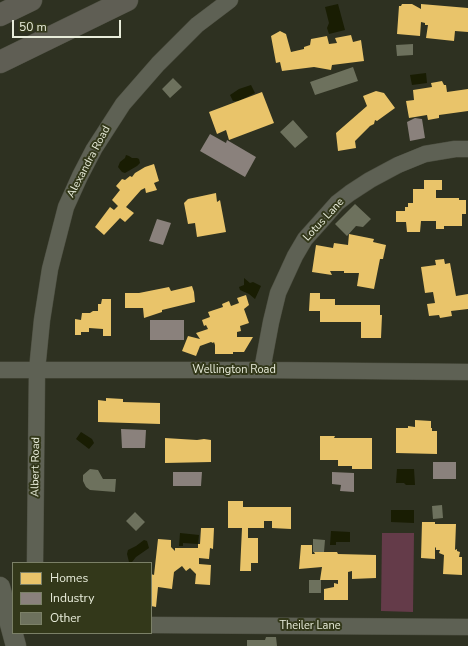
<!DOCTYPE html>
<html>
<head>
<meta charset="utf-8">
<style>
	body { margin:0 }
	#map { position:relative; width:468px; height:646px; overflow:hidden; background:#2e3121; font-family:"Nunito Sans",sans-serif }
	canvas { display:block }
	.legend { position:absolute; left:12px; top:562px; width:140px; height:72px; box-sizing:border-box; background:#33381a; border:1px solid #7b8067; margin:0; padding:5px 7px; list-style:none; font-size:12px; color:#e8ecda }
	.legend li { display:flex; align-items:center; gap:8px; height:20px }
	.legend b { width:20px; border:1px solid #7b8067 }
	.scale { position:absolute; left:12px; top:20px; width:109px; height:18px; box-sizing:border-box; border:2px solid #e8ecda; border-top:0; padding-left:5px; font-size:12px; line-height:14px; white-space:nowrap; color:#e8ecda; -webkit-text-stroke:3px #33381a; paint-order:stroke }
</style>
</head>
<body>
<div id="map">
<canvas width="468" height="646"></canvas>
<ul class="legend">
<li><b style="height:11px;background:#e9c46a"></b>Homes</li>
<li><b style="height:11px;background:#8a817c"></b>Industry</li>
<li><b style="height:11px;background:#6d715d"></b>Other</li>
</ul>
<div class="scale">50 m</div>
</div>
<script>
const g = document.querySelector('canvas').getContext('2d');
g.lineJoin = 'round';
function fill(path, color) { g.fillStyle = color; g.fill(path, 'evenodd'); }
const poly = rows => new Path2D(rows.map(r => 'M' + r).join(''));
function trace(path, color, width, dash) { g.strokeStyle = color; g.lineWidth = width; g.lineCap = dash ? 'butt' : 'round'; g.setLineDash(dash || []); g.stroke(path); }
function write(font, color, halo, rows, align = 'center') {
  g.font = font + ' "Nunito Sans",sans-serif'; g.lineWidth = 4; g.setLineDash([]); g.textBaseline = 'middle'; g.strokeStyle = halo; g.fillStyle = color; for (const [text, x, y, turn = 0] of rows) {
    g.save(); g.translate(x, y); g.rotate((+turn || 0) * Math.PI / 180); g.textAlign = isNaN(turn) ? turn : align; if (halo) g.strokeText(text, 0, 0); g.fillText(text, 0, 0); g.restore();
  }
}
fill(poly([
	[382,533,414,533,413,612,381,611]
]), '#643b49');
fill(poly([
	[338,4,345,30,329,34,327,28,329,23,325,7],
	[426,73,427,83,412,85,410,75],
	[251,85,255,93,239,101,233,101,230,95,239,89],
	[126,155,129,156,132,158,137,158,139,159,140,163,137,166,125,173,122,172,118,167,120,162,125,158],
	[244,278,250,283,253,282,261,286,255,299,249,294,240,290,239,287,244,285],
	[81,432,92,439,94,443,89,449,76,439],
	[397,469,414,469,415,485,406,485,404,483,396,483],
	[391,510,414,510,414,523,391,522],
	[331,531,350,532,350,542,336,542,336,545,330,545],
	[180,533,199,535,198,544,183,543,183,546,179,546],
	[144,540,147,541,149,548,136,557,132,562,129,562,127,554,128,550,136,546]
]), '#191d03');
fill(poly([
	[402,4,412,4,421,9,421,4,468,8,468,32,455,31,454,41,426,38,428,25,425,25,425,23,421,22,420,36,397,34,399,6,401,6],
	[280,31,286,34,291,52,304,49,304,47,310,45,311,39,327,36,329,44,337,43,335,38,351,35,353,42,361,40,364,61,332,65,331,70,314,67,282,71,280,62,276,63,271,36],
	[442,81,444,85,446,85,447,92,468,89,468,111,439,115,439,118,428,120,427,115,409,118,406,101,414,100,413,90,432,87,431,83],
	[376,91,384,93,395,108,377,121,375,120,374,124,370,126,355,141,356,148,338,151,336,133,367,106,363,96],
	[262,92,274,123,229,140,226,130,217,134,209,112],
	[154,164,159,181,154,183,157,190,146,193,145,188,141,190,126,207,134,213,125,222,120,218,104,235,95,227,110,207,114,210,118,206,112,200,120,190,116,186,122,179,125,180,130,176,132,177,135,173,145,167],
	[424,180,442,180,442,190,436,190,436,198,459,198,459,200,466,200,466,214,462,214,462,226,444,226,444,229,436,229,436,221,421,221,420,232,407,232,406,222,396,222,396,211,405,211,405,207,408,207,408,203,413,203,413,189,424,189],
	[216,193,217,202,220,200,226,232,197,237,195,223,188,224,184,203,188,199],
	[349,234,374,239,373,242,386,245,383,259,380,259,374,289,357,286,359,273,344,273,344,271,330,271,332,275,312,272,316,245,333,248,334,243,348,245],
	[444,259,445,264,450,263,456,296,468,294,468,309,451,311,452,316,440,318,439,315,429,316,427,304,435,303,433,292,425,293,421,267,436,265,435,260],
	[192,286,194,292,195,302,162,310,162,312,144,318,143,308,125,308,125,293,139,293,169,287,171,291],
	[310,293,320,293,320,299,335,299,335,305,380,305,380,315,382,315,381,338,361,338,361,322,320,322,320,311,309,311],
	[246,295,249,305,244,309,249,323,240,326,241,331,237,332,237,337,253,337,244,352,233,352,233,354,215,354,215,345,214,342,213,343,211,342,200,346,196,356,182,351,188,336,200,339,196,333,208,329,206,325,204,326,202,320,210,317,208,312,223,307,222,304,229,301,231,306,239,303,237,298],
	[102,299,111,299,111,336,103,336,103,329,89,328,89,332,81,332,81,335,75,335,75,319,81,320,82,313,90,313,93,311,98,311,98,304,101,304],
	[106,398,123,399,123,402,160,403,160,424,98,422,98,400,106,401],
	[415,420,431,421,431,428,432,428,432,431,437,431,437,454,396,453,396,428,408,428,408,426,415,427],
	[320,436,335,436,334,438,372,438,372,469,352,469,352,466,338,466,338,460,320,460],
	[165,438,197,440,204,439,211,440,211,462,165,463],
	[228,501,243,501,243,507,291,507,291,529,272,528,272,521,264,521,264,528,248,528,248,538,258,538,258,563,251,563,251,571,240,571,242,528,228,528],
	[422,522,435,522,435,524,456,524,455,550,457,549,457,551,460,552,459,557,462,557,462,575,443,574,444,555,439,553,440,550,436,550,436,547,435,548,435,559,421,558],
	[201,528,214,528,213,549,210,548,209,559,199,558,199,564,211,565,210,585,195,584,196,574,190,568,186,571,182,566,174,572,172,589,158,587,156,607,151,606,151,574,154,575,158,539,171,540,171,547,175,551,175,548,198,548,198,544,200,544],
	[301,545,312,545,312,554,315,554,314,552,337,552,338,554,376,555,376,578,352,579,352,571,348,572,348,600,324,600,324,589,334,587,334,583,338,584,338,580,320,580,322,567,299,569]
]), '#e9c46a');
fill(poly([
	[415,118,422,119,425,138,410,141,407,122],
	[210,134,226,143,227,140,256,157,245,177,200,151],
	[157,219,171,223,163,245,149,241],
	[150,320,184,320,184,340,150,340],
	[121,429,146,430,145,448,122,448],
	[433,462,456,462,456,479,433,479],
	[173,472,202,472,201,486,173,486],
	[332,472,354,473,354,492,340,491,341,485,332,484]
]), '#8a817c');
fill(poly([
	[413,44,413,55,397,56,396,45],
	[353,67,358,81,315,95,310,82],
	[173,78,182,87,170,98,162,89],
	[293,120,308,137,295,148,280,132],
	[355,204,371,219,363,227,356,226,347,236,335,224],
	[90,469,98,470,103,479,116,479,115,492,90,490,86,487,83,481,83,475],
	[442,505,443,518,433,519,432,506],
	[135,512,145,522,136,531,126,521],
	[313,539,325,540,324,552,313,552],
	[309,580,321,580,321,593,309,593],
	[266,637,276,637,277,646,247,646,247,640,265,640]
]), '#6d715d');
const minor = poly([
	[0,370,262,370,468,372],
	[262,370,271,322,278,293,295,256,305,239,322,220,337,203,350,193,370,180,398,165,425,154,455,149,468,149],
	[35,563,37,370,42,320,50,269,66,207,80,176,94,149,123,104,158,64,197,25,230,0],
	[151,625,468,627]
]);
const tertiary = poly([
	[0,587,16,646]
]);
const secondary = poly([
	[0,15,31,0],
	[0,62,127,0]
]);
trace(minor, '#4c4e40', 17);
trace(tertiary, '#4c4e40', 21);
trace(secondary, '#4c4e40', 23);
trace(minor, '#5e6154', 16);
trace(tertiary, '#5e6154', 20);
trace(secondary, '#5f5e54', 22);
write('11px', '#e8ecda', '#33381a', [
	["Alexandra Road",89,162,-62],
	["Lotus Lane",324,220,-47],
	["Wellington Road",234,370],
	["Albert Road",36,467,-89],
	["Theiler Lane",310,626]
]);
</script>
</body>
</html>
